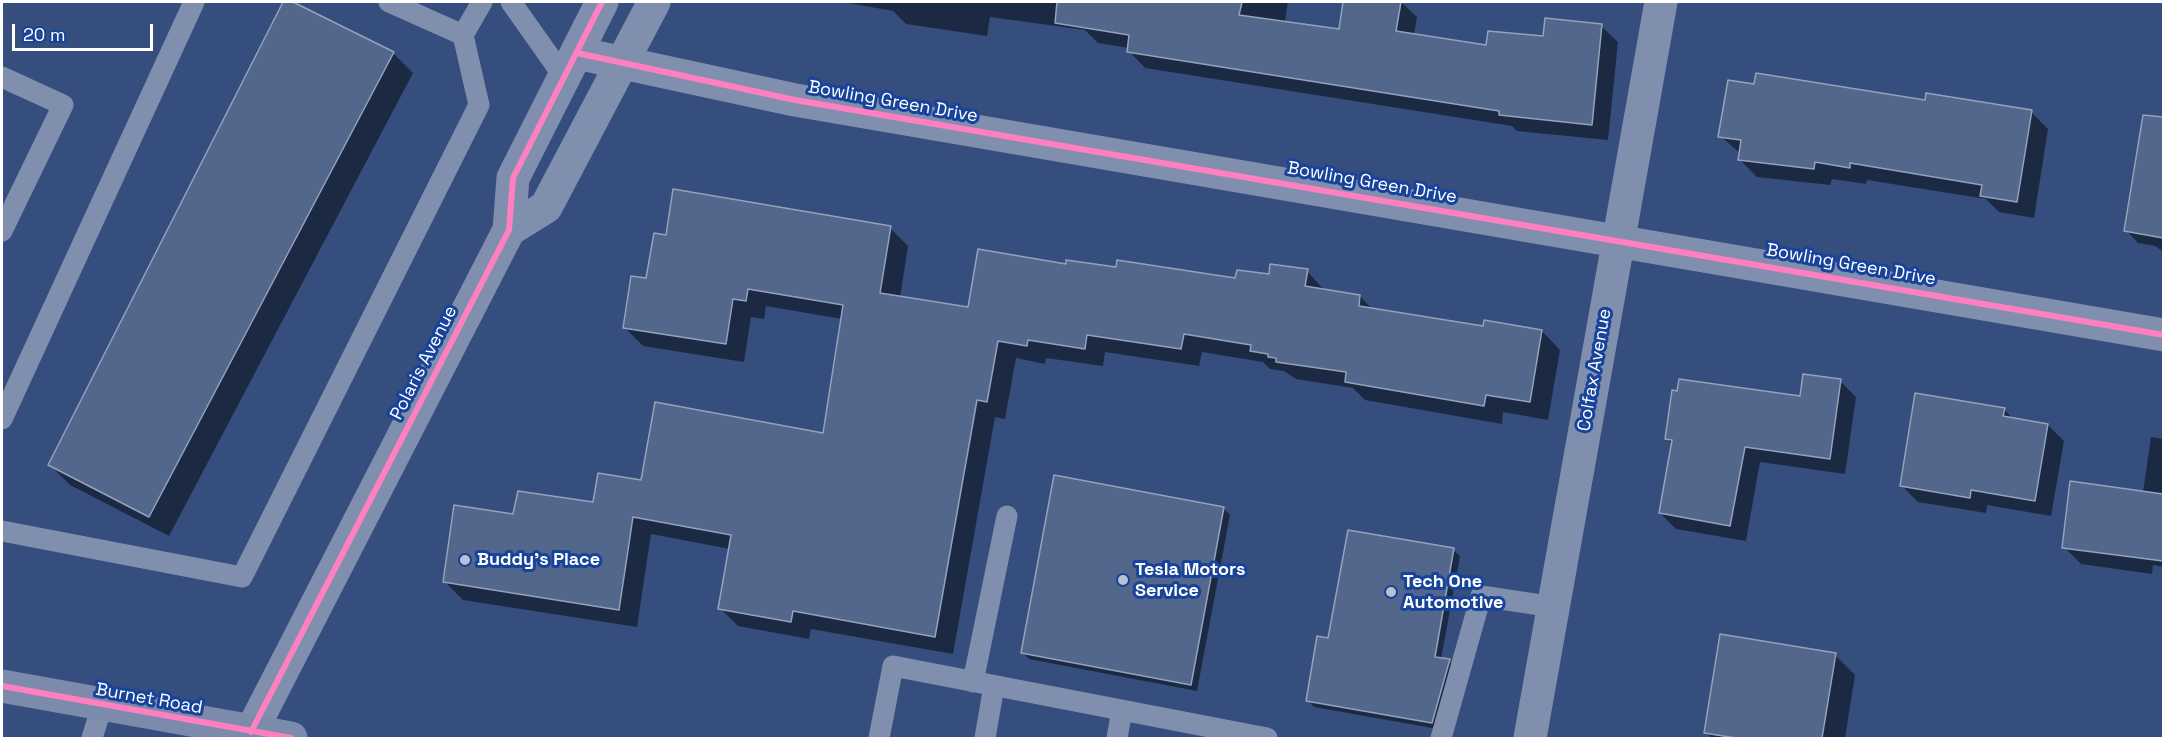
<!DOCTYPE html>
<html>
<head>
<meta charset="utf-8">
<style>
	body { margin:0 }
	#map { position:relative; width:2165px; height:740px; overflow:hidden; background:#364e7d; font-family:"Space Grotesk",sans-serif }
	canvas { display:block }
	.frame { position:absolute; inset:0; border:3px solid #fff; pointer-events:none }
	.scale { position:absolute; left:12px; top:24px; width:141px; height:27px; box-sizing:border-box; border:3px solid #fff; border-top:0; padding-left:8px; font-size:18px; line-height:21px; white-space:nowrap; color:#fff; -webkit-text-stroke:4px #18439b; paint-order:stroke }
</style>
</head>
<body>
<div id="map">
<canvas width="2165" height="740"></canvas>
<div class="frame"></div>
<div class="scale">20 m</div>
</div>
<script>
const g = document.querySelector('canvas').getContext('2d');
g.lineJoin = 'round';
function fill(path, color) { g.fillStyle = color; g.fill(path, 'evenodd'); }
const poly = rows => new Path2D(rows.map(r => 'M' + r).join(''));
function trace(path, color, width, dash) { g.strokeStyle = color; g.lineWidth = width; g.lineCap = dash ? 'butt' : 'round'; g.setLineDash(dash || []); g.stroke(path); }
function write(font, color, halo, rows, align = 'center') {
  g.font = font + ' "Space Grotesk",sans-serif'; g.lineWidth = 6; g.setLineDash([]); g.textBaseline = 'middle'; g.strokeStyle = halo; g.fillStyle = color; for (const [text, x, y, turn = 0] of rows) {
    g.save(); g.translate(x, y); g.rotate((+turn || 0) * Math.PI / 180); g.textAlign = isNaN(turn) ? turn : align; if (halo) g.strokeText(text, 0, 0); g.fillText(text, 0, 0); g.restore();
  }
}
fill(poly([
	[285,2,393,53,413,73,169,536,70,485,50,465],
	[843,2,1288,2,1285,21,1340,31,1345,2,1401,2,1417,17,1414,35,1488,47,1601,26,1618,42,1608,140,1517,131,1512,126,1145,68,1129,51,1129,48,1098,43,1085,30,990,17,987,36,906,24,893,11],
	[1755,85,2031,112,2048,129,2034,218,1999,212,1986,199,1867,180,1866,184,1832,179,1830,185,1757,177,1740,160,1741,154,1720,136],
	[2141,134,2164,138,2164,252,2155,246,2138,243,2126,230],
	[890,228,908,246,900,298,969,309,1067,265,1237,280,1307,271,1325,291,1360,296,1373,310,1484,328,1542,331,1560,350,1548,420,1503,412,1502,424,1365,400,1353,388,1296,379,1284,371,1270,369,1263,362,1202,352,1199,366,1105,352,1103,366,1046,358,1045,364,1016,358,1005,419,995,417,953,654,811,629,809,639,738,626,720,608,730,549,651,534,637,627,463,600,445,582,515,516,594,504,642,482,824,434,842,319,766,306,764,319,751,317,744,362,643,346,625,328,668,236],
	[1840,381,1856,397,1845,474,1760,462,1746,541,1676,529,1660,513,1673,445,1667,439,1801,397],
	[2004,409,2014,420,2048,425,2064,441,2051,516,1987,505,1986,513,1918,502,1901,485],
	[2151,437,2164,439,2164,567,2153,565,2152,574,2081,564,2064,547,2143,492],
	[1223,508,1230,515,1197,691,1029,659,1023,653],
	[1453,550,1460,556,1441,659,1449,661,1455,667,1438,729,1314,707,1308,700,1330,640],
	[1835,655,1855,675,1845,738,1712,738,1706,733]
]), '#0007');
const building = poly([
	[283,2,293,2,394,52,149,517,48,465,283,2],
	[1057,2,1242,2,1239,15,1339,29,1343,2,1401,2,1396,31,1486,45,1488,31,1543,36,1545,18,1602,24,1592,125,1499,115,1499,111,1127,52,1129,35,1055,23,1057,2],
	[1756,73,1925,100,1926,93,2032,110,2017,202,1980,196,1982,185,1850,163,1850,168,1815,162,1814,169,1738,160,1741,140,1718,137,1728,80,1754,84,1756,73],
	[2143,115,2163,117,2163,238,2124,231,2143,115],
	[673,189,891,226,880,293,968,307,978,249,1066,264,1066,260,1116,267,1117,260,1235,278,1237,270,1269,274,1270,264,1308,269,1305,286,1360,295,1359,306,1483,326,1484,320,1542,330,1530,402,1486,395,1484,406,1345,382,1346,372,1276,362,1276,358,1268,357,1268,354,1250,351,1251,345,1184,334,1181,349,1087,335,1085,349,1028,340,1027,346,998,341,987,402,977,400,935,637,793,611,791,622,718,609,731,535,633,517,619,610,443,582,454,505,513,514,518,491,593,502,598,473,641,480,655,402,823,433,843,305,748,289,746,301,733,299,726,344,623,328,631,276,646,278,654,233,666,235,673,189],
	[1803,374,1841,379,1830,459,1745,447,1730,526,1659,513,1672,440,1665,439,1672,390,1677,391,1679,379,1800,396,1803,374],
	[1915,393,2005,408,2003,416,2048,424,2035,501,1971,490,1970,498,1900,486,1915,393],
	[1054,475,1224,507,1191,685,1021,653,1054,475],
	[2070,481,2163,494,2163,561,2062,548,2070,481],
	[1348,530,1454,548,1435,657,1450,659,1432,723,1306,701,1317,636,1328,638,1348,530],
	[1720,634,1836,653,1822,738,1736,738,1704,733,1720,634]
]);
fill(building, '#53668b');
trace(building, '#95a2bc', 1.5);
trace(poly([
	[389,2,463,35,482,2],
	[511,2,564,77],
	[2,77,63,105,2,231],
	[2,419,194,2],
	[2,531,242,577,479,105,463,35],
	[973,682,1007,516],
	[92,738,102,706],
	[879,738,893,666,1267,738],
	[985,738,994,686],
	[1117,738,1122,710],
	[1441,738,1481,596,1554,607]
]), '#818faf', 21);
trace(poly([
	[577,53,795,100,2164,335],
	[509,230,546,207,654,2],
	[251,732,509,230,513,178,602,2],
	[1530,738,1661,2]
]), '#818faf', 33);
trace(poly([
	[2,686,291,738]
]), '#7c8bab', 33);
trace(poly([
	[577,53,795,100,2164,335],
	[2,686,291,738],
	[251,732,509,230,513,178,602,2]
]), '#ff80c0', 6);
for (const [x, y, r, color] of [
	[465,560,6,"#b9c1d2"],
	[1123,580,6,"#b9c1d2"],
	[1391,592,6,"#b9c1d2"]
]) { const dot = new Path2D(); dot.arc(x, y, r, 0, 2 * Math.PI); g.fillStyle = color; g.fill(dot); trace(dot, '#18439b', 2); }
write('18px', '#fff', '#18439b', [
	["Bowling Green Drive",893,102,10],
	["Bowling Green Drive",1372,183,10],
	["Bowling Green Drive",1851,265,10],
	["Polaris Avenue",424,363,-63],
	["Colfax Avenue",1595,370,-80],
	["Burnet Road",149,699,10]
]);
write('bold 18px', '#fff', '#18439b', [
	["Buddy's Place",477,560],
	["Tesla Motors",1135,570],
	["Service",1135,591],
	["Tech One",1403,582],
	["Automotive",1403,603]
], 'left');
</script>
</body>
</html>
